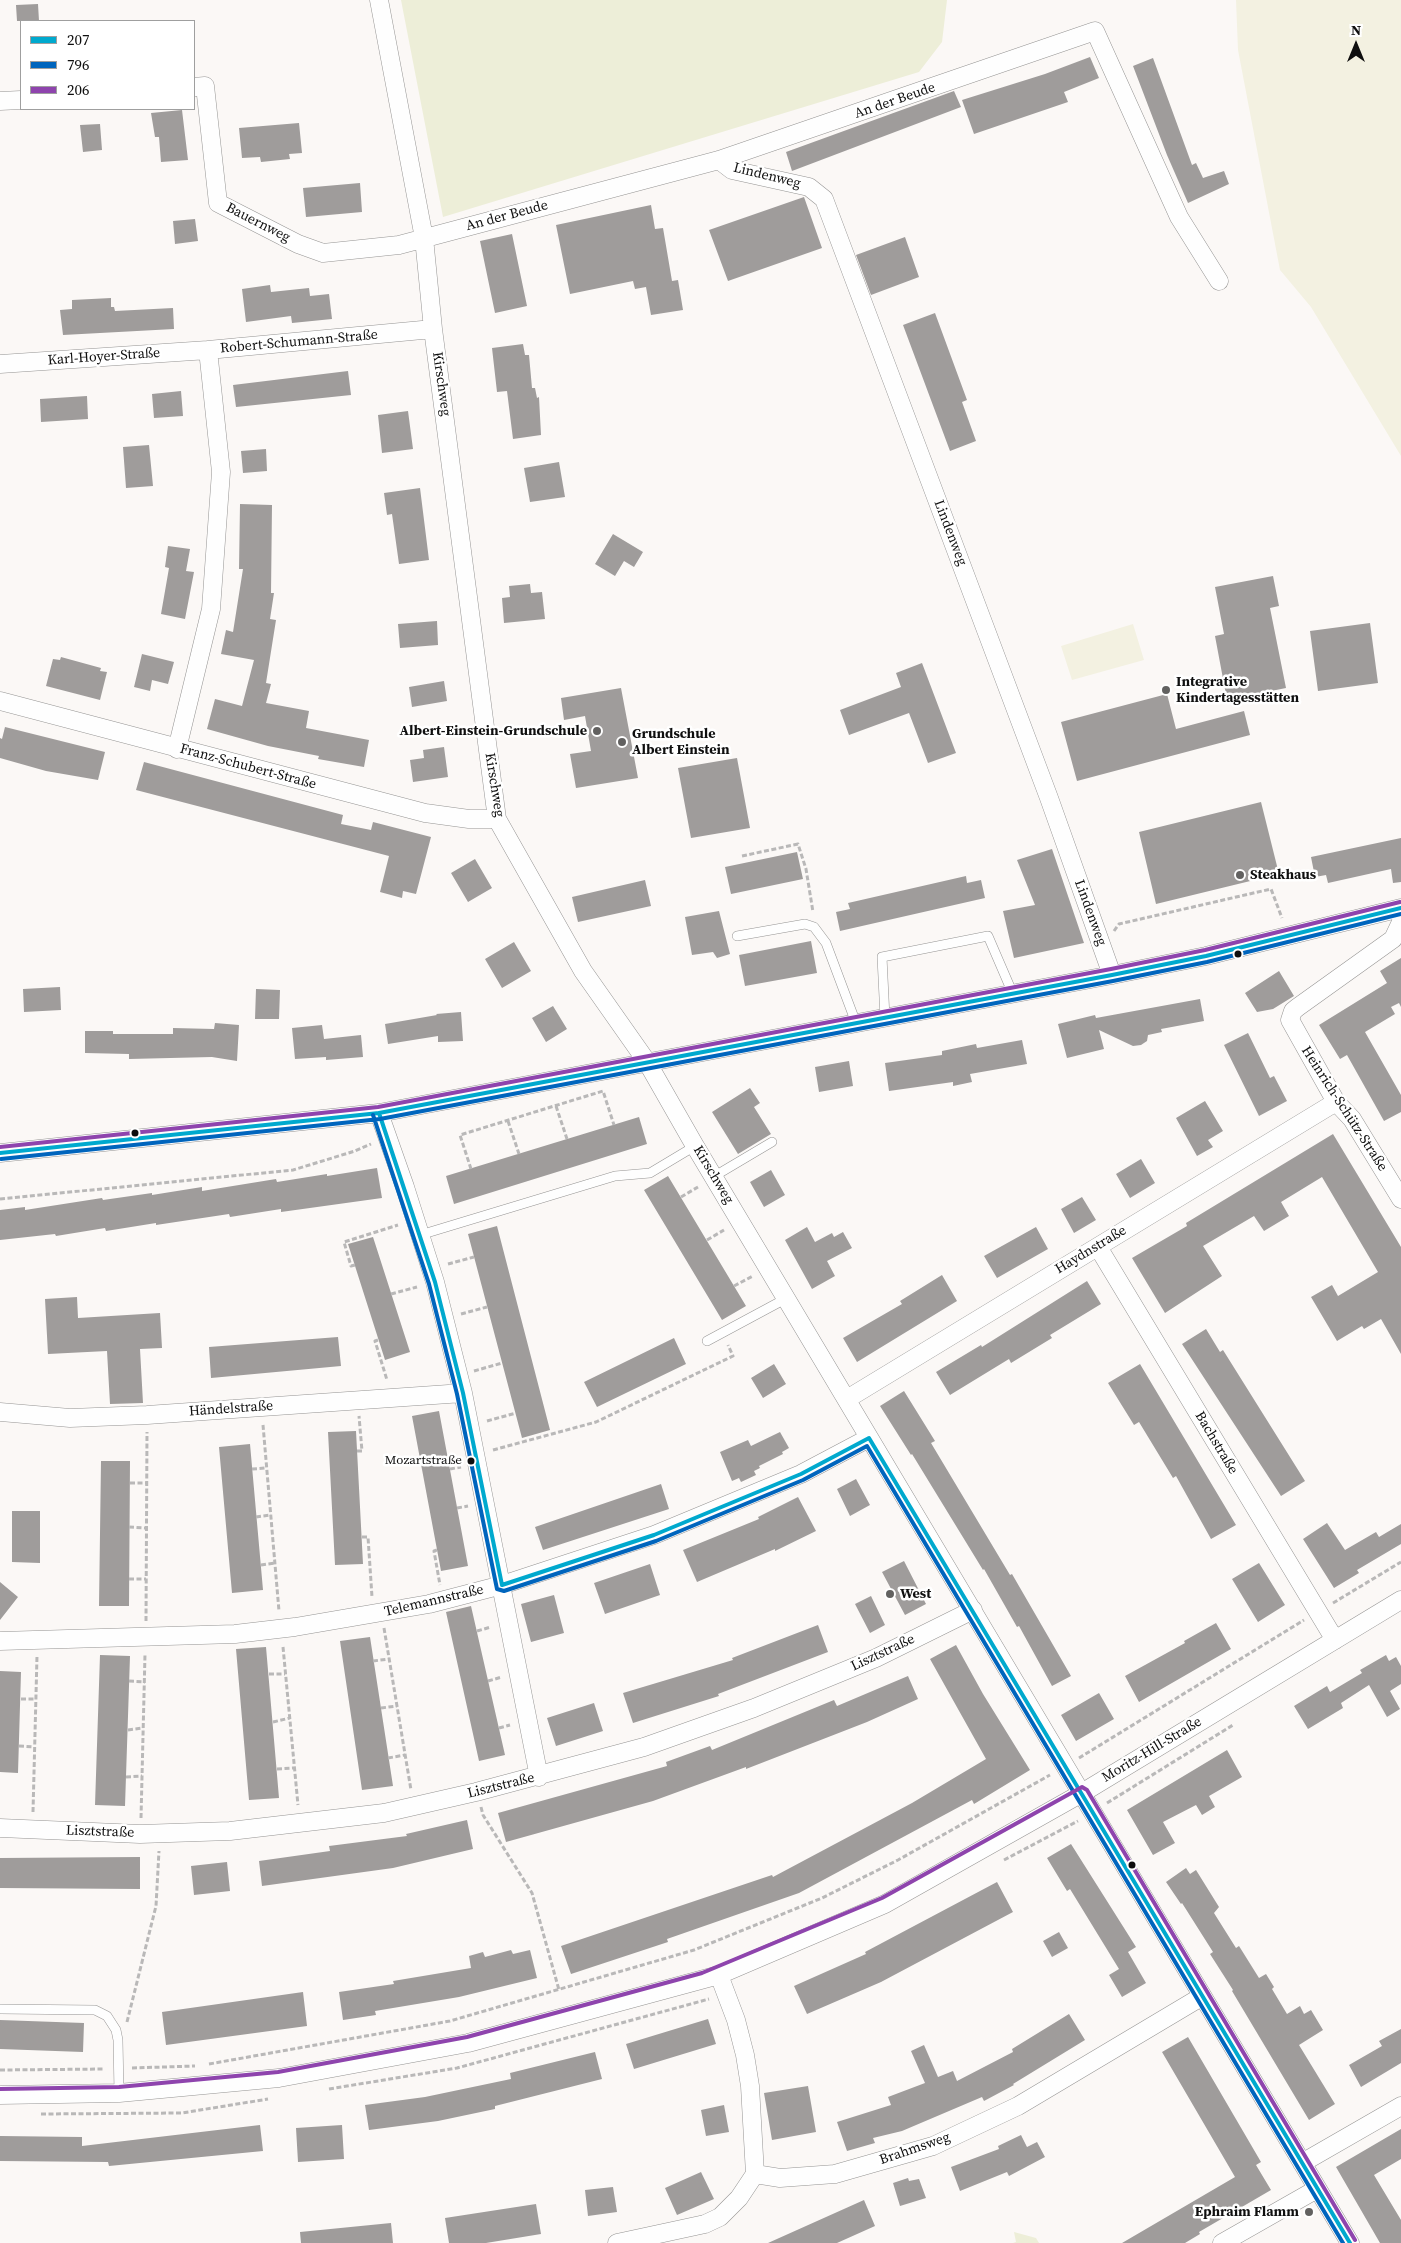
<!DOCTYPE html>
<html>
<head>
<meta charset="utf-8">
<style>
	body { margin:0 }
	#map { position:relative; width:1401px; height:2243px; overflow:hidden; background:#fbf8f6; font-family:"Source Serif 4",serif }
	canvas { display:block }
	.legend { position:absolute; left:20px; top:20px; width:175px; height:90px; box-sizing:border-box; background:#fff; border:1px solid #9f9f9f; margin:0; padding:6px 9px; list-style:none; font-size:15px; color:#0f0f0f }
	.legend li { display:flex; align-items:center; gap:10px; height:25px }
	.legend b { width:25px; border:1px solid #9f9f9f }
	.north { position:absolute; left:1331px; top:20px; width:50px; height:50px; -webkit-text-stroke:4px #fff; paint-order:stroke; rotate:0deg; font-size:14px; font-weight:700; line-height:20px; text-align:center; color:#0f0f0f }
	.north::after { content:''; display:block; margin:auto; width:18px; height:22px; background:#0f0f0f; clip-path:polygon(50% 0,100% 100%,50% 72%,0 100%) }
</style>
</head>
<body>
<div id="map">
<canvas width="1401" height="2243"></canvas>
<ul class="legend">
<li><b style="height:6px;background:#00a9ce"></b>207</li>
<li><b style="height:6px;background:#0065bd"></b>796</li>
<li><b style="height:6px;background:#8e44ad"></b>206</li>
</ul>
<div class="north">N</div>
</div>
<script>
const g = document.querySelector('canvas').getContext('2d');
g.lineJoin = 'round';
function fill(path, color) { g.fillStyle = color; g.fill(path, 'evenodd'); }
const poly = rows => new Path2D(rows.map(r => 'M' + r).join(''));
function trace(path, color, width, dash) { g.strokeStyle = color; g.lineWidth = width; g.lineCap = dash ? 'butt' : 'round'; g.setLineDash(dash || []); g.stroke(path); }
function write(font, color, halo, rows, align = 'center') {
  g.font = font + ' "Source Serif 4",serif'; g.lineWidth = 5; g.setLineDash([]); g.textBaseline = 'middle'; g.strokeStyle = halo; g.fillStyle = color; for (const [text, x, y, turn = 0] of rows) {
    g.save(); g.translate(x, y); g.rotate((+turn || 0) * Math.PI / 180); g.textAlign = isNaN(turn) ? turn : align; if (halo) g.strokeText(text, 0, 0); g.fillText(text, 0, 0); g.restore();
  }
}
fill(poly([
	[401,0,947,0,942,42,919,72,443,217],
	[1014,2232,1036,2238,1039,2243,1013,2243,1016,2242]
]), '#edeed8');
fill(poly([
	[1236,0,1401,0,1401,456,1311,307,1280,270,1238,50],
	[1133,624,1144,660,1072,680,1061,646]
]), '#f3f1e1');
fill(poly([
	[38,4,39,21,17,21,16,5],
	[1090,57,1099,78,1064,92,1068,102,974,134,962,100,1045,74],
	[1153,58,1192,165,1196,163,1203,178,1224,171,1229,184,1188,203,1167,155,1133,66],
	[954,91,961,107,792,171,786,152],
	[182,110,188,160,161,162,159,137,155,137,151,113],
	[299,123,302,153,289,154,290,159,261,162,260,157,242,158,239,128],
	[100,124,102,150,83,152,80,125],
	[360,183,362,212,306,217,303,188],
	[804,197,822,248,728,281,709,230],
	[651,205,655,229,663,228,672,281,678,280,683,310,651,315,646,287,635,289,633,281,570,294,556,225],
	[195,219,198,241,175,244,173,221],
	[512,234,527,306,495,313,480,241],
	[905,237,919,277,871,295,856,255],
	[270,285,271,292,309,288,310,296,329,294,332,319,292,323,291,316,246,322,242,289],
	[111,298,111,307,114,307,115,311,173,308,174,329,63,335,60,310,72,309,72,300],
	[935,313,967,400,962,402,976,441,950,451,903,325],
	[523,344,525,355,529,355,532,388,535,388,537,398,539,397,541,435,513,439,507,391,497,392,492,348],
	[348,371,351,395,236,407,233,385],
	[181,391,183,416,154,418,152,394],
	[87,396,88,419,41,422,40,399],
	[408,411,413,449,382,453,378,415],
	[149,445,153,486,126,488,123,447],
	[266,449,267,471,243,473,241,451],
	[559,462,565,497,530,502,524,468],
	[420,488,429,560,399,564,392,514,387,515,384,493],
	[240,504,272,505,271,593,274,593,270,619,276,620,266,683,271,684,266,703,309,711,306,728,369,740,364,767,318,759,319,756,268,746,207,729,215,699,242,706,254,660,221,654,226,630,233,632,243,569,239,569],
	[613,534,643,552,634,567,624,561,615,576,595,564],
	[168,546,190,549,186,571,194,572,185,619,161,614,169,568,165,567],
	[1273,576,1279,606,1270,608,1286,688,1227,700,1215,636,1224,634,1215,587],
	[530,584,531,593,542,592,545,619,504,623,502,598,510,597,509,586],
	[437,621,438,645,400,648,398,624],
	[1370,623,1378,683,1318,691,1310,631],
	[142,654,174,662,168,684,152,680,150,691,134,687],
	[61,657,101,668,100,671,107,672,100,700,46,686,53,659,60,660],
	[922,663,956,753,928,763,909,713,849,735,840,710,901,687,896,673],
	[444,681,447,701,412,707,409,687],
	[621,688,638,778,576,788,570,754,591,751,585,716,564,720,561,698],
	[1167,694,1176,729,1244,711,1250,735,1077,781,1061,722],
	[5,727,105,752,98,780,46,771,0,758,0,738,2,739],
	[444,747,448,777,413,782,410,760,424,758,423,750],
	[737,758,750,828,691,838,678,768],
	[144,762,343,815,341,824,371,830,373,822,431,837,416,894,403,891,402,898,380,892,389,856,136,790],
	[1261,802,1279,874,1156,904,1139,832],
	[1401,838,1401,882,1393,883,1391,869,1328,883,1326,875,1315,877,1311,857],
	[1052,849,1084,943,1014,958,1003,911,1035,905,1017,860],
	[797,852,803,879,731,894,725,867],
	[475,859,492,888,468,902,451,873],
	[966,876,967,883,981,880,985,898,840,931,836,912,850,909,848,903],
	[645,880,651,906,578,922,572,897],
	[719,911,730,954,717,958,713,952,692,955,685,917],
	[811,941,817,973,745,986,739,955],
	[514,942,531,971,502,988,485,959],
	[1401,958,1401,1007,1399,1003,1391,1007,1395,1014,1365,1032,1401,1095,1401,1112,1384,1121,1347,1055,1340,1059,1319,1025,1387,983,1380,971],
	[1279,971,1294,996,1273,1009,1257,1012,1245,993],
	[60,987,61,1010,24,1012,23,989],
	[256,989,280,990,279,1019,255,1019],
	[1200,999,1204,1021,1161,1029,1162,1032,1148,1035,1147,1041,1141,1045,1133,1046,1099,1030,1104,1049,1067,1058,1058,1024,1095,1015,1096,1018],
	[553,1006,567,1029,546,1042,532,1018],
	[461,1012,463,1041,438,1042,438,1036,388,1044,385,1024,437,1015,436,1014],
	[215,1023,239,1025,237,1061,212,1057,129,1059,129,1054,85,1053,85,1031,113,1031,113,1034,173,1034,173,1028,214,1029],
	[322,1025,324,1039,361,1035,363,1057,326,1060,326,1057,295,1059,292,1028],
	[1248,1033,1270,1078,1274,1076,1287,1101,1259,1116,1224,1045],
	[1022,1040,1027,1064,970,1074,972,1082,953,1086,953,1082,889,1091,885,1063,942,1055,942,1051,976,1044,977,1048],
	[849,1061,853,1086,819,1092,815,1067],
	[750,1088,760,1103,754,1107,771,1134,738,1154,712,1112],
	[1205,1101,1223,1131,1208,1140,1213,1147,1197,1156,1176,1118],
	[639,1117,647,1144,454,1204,446,1176],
	[1333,1134,1401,1247,1401,1354,1381,1319,1364,1329,1362,1326,1337,1341,1311,1297,1332,1285,1338,1296,1378,1272,1322,1177,1281,1202,1289,1216,1264,1231,1254,1216,1203,1246,1222,1276,1165,1313,1132,1258,1187,1226,1186,1223],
	[1141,1159,1155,1183,1130,1198,1116,1174],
	[377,1168,382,1198,281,1212,281,1209,230,1217,229,1214,156,1225,156,1223,106,1231,105,1228,56,1236,55,1234,0,1240,0,1210,25,1207,25,1210,102,1198,103,1200,152,1193,152,1195,202,1187,202,1191,276,1179,277,1182,327,1174,327,1176],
	[771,1170,785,1195,764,1207,750,1182],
	[668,1176,746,1306,722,1320,644,1190],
	[1082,1197,1096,1220,1074,1233,1061,1209],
	[497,1226,550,1430,522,1438,468,1234],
	[807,1227,815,1242,832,1233,834,1237,843,1232,852,1248,827,1261,835,1276,812,1289,785,1240],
	[1036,1227,1048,1249,997,1278,984,1256],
	[373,1237,410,1352,385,1360,348,1244],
	[942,1275,957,1301,857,1362,843,1338,902,1304,900,1301],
	[1087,1281,1101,1304,1050,1335,1052,1338,1011,1363,1009,1359,950,1395,936,1372,981,1345,982,1347],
	[77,1297,78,1318,160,1313,162,1348,140,1349,143,1403,110,1404,107,1351,48,1354,45,1299],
	[1206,1329,1220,1352,1223,1350,1305,1481,1281,1496,1182,1344],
	[338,1337,341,1366,211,1378,209,1347],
	[674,1338,686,1364,597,1407,584,1382],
	[774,1364,786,1384,763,1398,751,1378],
	[1140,1364,1236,1525,1211,1539,1176,1476,1173,1478,1139,1422,1134,1425,1108,1383],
	[904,1391,935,1441,931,1443,1010,1575,1012,1574,1071,1676,1052,1686,1019,1626,1017,1627,984,1569,983,1570,912,1454,911,1455,880,1406],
	[439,1411,468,1566,441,1571,412,1416],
	[356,1431,363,1564,335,1565,328,1432],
	[780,1432,789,1448,782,1452,783,1454,759,1466,760,1468,754,1471,756,1475,741,1482,739,1478,732,1481,720,1452,748,1440,751,1446],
	[250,1444,263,1590,232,1593,219,1447],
	[101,1461,130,1461,129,1606,99,1606],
	[856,1479,870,1505,850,1516,837,1489],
	[661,1484,669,1509,543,1550,535,1527],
	[798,1497,816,1531,775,1551,775,1549,697,1582,683,1550,759,1519,758,1517],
	[12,1511,40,1511,40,1563,12,1562],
	[1327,1523,1345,1550,1376,1532,1379,1537,1401,1524,1401,1544,1357,1570,1359,1573,1334,1588,1303,1539],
	[904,1561,926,1604,905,1615,882,1572],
	[1259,1563,1285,1605,1258,1622,1232,1579],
	[650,1564,660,1595,605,1614,594,1583],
	[0,1582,18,1597,0,1620],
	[554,1595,564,1633,531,1642,521,1604],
	[871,1596,885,1625,870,1633,855,1604],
	[471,1606,505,1755,479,1761,446,1612],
	[1216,1623,1231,1649,1139,1702,1125,1676,1185,1643,1184,1641],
	[818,1625,828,1652,718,1694,719,1696,633,1723,623,1693,733,1660,732,1658],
	[370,1637,393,1786,362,1790,340,1641],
	[956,1645,983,1694,1030,1770,974,1804,972,1800,799,1893,667,1939,668,1942,571,1974,561,1946,772,1875,773,1877,912,1803,986,1759,930,1659],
	[266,1647,279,1798,249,1800,236,1649],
	[100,1655,130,1656,125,1806,95,1805],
	[1386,1655,1389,1661,1396,1657,1401,1666,1401,1684,1390,1691,1400,1709,1387,1717,1369,1685,1341,1703,1343,1708,1308,1729,1294,1706,1327,1686,1330,1692,1362,1673,1360,1670],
	[0,1671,21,1672,18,1773,0,1772],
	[908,1676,918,1699,867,1722,746,1769,746,1767,653,1801,506,1842,498,1813,667,1766,666,1762,710,1746,712,1750,834,1700,837,1706],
	[1099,1693,1114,1719,1076,1741,1061,1715],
	[594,1703,603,1731,556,1746,547,1718],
	[1227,1750,1242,1777,1209,1796,1215,1807,1202,1815,1196,1805,1163,1822,1175,1843,1153,1855,1127,1810],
	[467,1820,473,1849,393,1868,262,1886,259,1861,330,1851,329,1846,407,1836,406,1834],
	[1071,1844,1136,1947,1128,1952,1146,1983,1122,1997,1109,1975,1119,1969,1070,1889,1067,1891,1047,1858],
	[140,1857,140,1889,0,1888,0,1858],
	[227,1862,230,1891,194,1895,191,1866],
	[1186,1868,1190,1874,1196,1870,1219,1907,1214,1913,1236,1948,1239,1946,1259,1978,1266,1974,1274,1987,1272,1989,1287,2014,1300,2006,1304,2014,1311,2010,1323,2030,1299,2045,1335,2104,1309,2120,1232,1991,1233,1990,1210,1954,1213,1952,1182,1903,1181,1904,1166,1882],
	[997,1882,1013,1912,881,1982,807,2014,794,1986,866,1954,865,1952],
	[1059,1932,1068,1948,1052,1957,1043,1941],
	[511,1950,513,1954,530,1950,537,1978,459,1997,375,2011,376,2015,343,2020,339,1992,394,1984,393,1981,471,1968,469,1956,483,1952,485,1957],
	[303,1992,307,2026,166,2045,162,2012],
	[1069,2014,1085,2040,1013,2084,1014,2085,984,2101,982,2097,902,2131,873,2138,875,2143,847,2151,837,2122,891,2105,888,2097,925,2083,911,2051,924,2045,938,2077,953,2071,957,2081,1013,2052,1012,2049],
	[708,2019,716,2044,634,2069,626,2044],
	[0,2020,84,2023,83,2052,0,2049],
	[1401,2029,1401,2063,1361,2087,1349,2065,1382,2046,1379,2041],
	[1188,2037,1261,2162,1256,2165,1271,2190,1199,2232,1200,2234,1185,2243,1122,2243,1235,2177,1162,2052],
	[595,2052,602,2079,495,2106,495,2109,438,2121,369,2130,365,2105,425,2097,511,2079,510,2073],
	[808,2086,816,2132,772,2140,764,2093],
	[724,2105,729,2132,706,2136,701,2110],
	[260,2125,263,2151,109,2166,108,2162,0,2161,0,2136,82,2137,82,2146],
	[342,2125,344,2159,298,2162,296,2128],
	[1401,2129,1401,2159,1374,2175,1401,2220,1401,2243,1380,2243,1336,2167],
	[1021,2135,1027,2147,1037,2142,1045,2157,1009,2176,1007,2172,960,2191,951,2167,999,2149,998,2146],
	[701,2172,714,2199,677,2215,665,2188],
	[908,2178,909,2181,919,2179,926,2198,900,2206,893,2183],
	[613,2187,617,2212,588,2216,585,2190],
	[864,2200,875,2226,837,2243,768,2243],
	[536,2204,541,2234,486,2243,449,2243,445,2218],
	[391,2223,393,2243,301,2243,300,2232]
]), '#9f9c9b');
const lane = poly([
	[737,936,805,924,814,927,826,943,856,1023],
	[885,1018,882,957,988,936,1013,994],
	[713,1177,772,1142],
	[420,1235,615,1176,650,1173,695,1146],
	[707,1341,787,1298],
	[0,2009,95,2010,107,2016,116,2030,118,2040,119,2093]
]);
const street = poly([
	[379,0,424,238,433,329,497,819,583,971,647,1062,695,1146,1350,2243],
	[194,87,205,86,218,203,298,244,323,253,399,245,719,160,1095,31,1179,217,1219,281],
	[0,101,21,100],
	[719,160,732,170,809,187,824,199,1049,798,1112,975],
	[0,364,208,350,433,329],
	[0,701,425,813,469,819,497,819],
	[177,749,211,609,221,472,208,350],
	[1401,922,1393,939,1298,1007,1293,1011,1290,1020,1336,1102,1352,1119,1401,1199],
	[379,1113,405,1187,435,1282,463,1393,539,1777],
	[0,1153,379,1113,1112,975,1206,956,1401,908],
	[1098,1247,1335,1640],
	[847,1399,1336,1102],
	[0,1412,70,1418,147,1415,463,1393],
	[0,1641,235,1634,295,1627,429,1604,502,1585,654,1535,801,1474,869,1438],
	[0,1828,140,1834,230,1831,384,1813,476,1792,644,1747,754,1708,876,1658,973,1610],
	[719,1975,736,2020,745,2055,750,2086,755,2174],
	[0,2095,119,2093,279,2078,468,2043,719,1975,885,1904,1082,1793,1401,1600],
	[1302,2163,1401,2106],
	[617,2243,705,2224,720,2217,739,2198,755,2174,780,2178,835,2174,933,2146,1018,2106,1201,1997],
	[1222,2243,1317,2189]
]);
trace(lane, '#959493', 10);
trace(street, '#959493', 19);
trace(poly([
	[742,856,798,844,806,869,813,912],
	[1114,931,1119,924,1271,889,1282,918],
	[556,1106,567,1139],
	[508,1121,519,1154],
	[471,1169,460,1135,603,1091,614,1125],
	[681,1197,698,1187],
	[0,1199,293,1170,355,1151,371,1144],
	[707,1240,724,1230],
	[448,1264,474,1257],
	[355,1265,351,1266,344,1242,398,1225],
	[734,1286,753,1276],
	[391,1294,417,1287],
	[461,1314,487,1307],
	[378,1340,375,1341,387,1380],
	[474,1371,502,1363],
	[487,1421,516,1413],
	[263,1425,279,1611],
	[493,1450,596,1422,733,1356,728,1345],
	[357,1451,362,1451,359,1416],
	[252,1469,266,1468],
	[450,1469,461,1467],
	[130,1483,147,1483],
	[457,1508,468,1506],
	[256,1517,271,1515],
	[129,1527,146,1528],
	[362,1537,368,1537,372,1597],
	[437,1550,434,1551,440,1585],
	[261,1565,275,1563],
	[129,1579,146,1579],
	[1333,1603,1401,1562],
	[146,1621,147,1432],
	[384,1628,411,1790],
	[477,1631,491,1627],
	[283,1647,298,1805],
	[373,1661,389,1659],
	[269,1674,285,1674],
	[129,1681,145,1682],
	[488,1681,502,1677],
	[21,1699,36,1699],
	[381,1708,397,1706],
	[273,1722,290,1718],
	[499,1728,510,1725],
	[128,1730,143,1728],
	[19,1746,34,1747],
	[388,1758,405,1755],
	[1079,1758,1304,1620],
	[277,1769,294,1768],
	[126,1777,142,1776],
	[1107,1803,1233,1725],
	[481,1807,483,1815,532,1893,559,1990],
	[33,1812,37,1656],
	[141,1818,145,1654],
	[1004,1860,1078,1821],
	[127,2022,156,1906,159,1851],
	[209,2064,450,2021,694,1950,822,1898,898,1860,1050,1775],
	[132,2068,195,2066],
	[0,2070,105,2069],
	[329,2089,457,2068,709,1999],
	[41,2114,182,2113,268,2099]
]), '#b9b8b8', 3, [5, 2.5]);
trace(lane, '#fefefe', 9);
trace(street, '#fefefe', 18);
trace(poly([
	[379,1113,435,1282,463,1393,502,1585,654,1535,801,1474,869,1438,1350,2243],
	[0,1153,379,1113,1112,975,1206,956,1401,908]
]), '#00a9ce', 4);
trace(poly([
	[373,1115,429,1284,457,1394,497,1589,504,1591,656,1541,803,1480,867,1446,1343,2243],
	[1,1159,380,1119,1113,981,1207,962,1401,914]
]), '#0065bd', 4);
trace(poly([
	[0,1147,378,1107,1111,969,1205,950,1400,902],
	[0,2089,119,2087,278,2072,467,2037,702,1973,882,1898,1082,1787,1087,1790,1355,2240]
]), '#8e44ad', 4);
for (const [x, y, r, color] of [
	[1166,690,5,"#626160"],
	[597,731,5,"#626160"],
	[622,742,5,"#626160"],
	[1240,875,5,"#626160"],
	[1238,954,4.5,"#0f0f0f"],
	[135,1133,4.5,"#0f0f0f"],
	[471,1461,4.5,"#0f0f0f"],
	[890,1594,5,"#626160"],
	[1132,1865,4.5,"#0f0f0f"],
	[1309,2212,5,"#626160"]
]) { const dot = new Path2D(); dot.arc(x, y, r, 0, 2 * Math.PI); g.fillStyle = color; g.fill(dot); trace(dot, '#fff', 2); }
write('13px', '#0f0f0f', '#fff', [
	["Mozartstraße",462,1461]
], 'right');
write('14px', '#0f0f0f', '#fff', [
	["An der Beude",895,101,-19],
	["Lindenweg",767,176,14],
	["An der Beude",507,216,-15],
	["Bauernweg",258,223,27],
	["Robert-Schumann-Straße",299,342,-5],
	["Karl-Hoyer-Straße",104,357,-4],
	["Kirschweg",441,384,82],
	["Lindenweg",950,533,69],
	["Franz-Schubert-Straße",248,767,15],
	["Kirschweg",494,785,81],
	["Lindenweg",1090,913,70],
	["Heinrich-Schütz-Straße",1344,1109,57],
	["Kirschweg",713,1175,59],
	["Haydnstraße",1091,1250,-31],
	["Händelstraße",231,1409,-4],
	["Bachstraße",1216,1443,59],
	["Telemannstraße",434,1601,-13],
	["Lisztstraße",883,1653,-25],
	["Moritz-Hill-Straße",1152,1750,-31],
	["Lisztstraße",501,1786,-14],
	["Lisztstraße",100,1832,2],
	["Brahmsweg",915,2149,-19]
]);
write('bold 14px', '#0f0f0f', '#fff', [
	["Integrative",1176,682],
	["Kindertagesstätten",1176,698],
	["Albert-Einstein-Grundschule",587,731,"right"],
	["Grundschule",632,734],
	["Albert Einstein",632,750],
	["Steakhaus",1250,875],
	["West",900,1594],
	["Ephraim Flamm",1299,2212,"right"]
], 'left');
</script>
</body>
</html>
